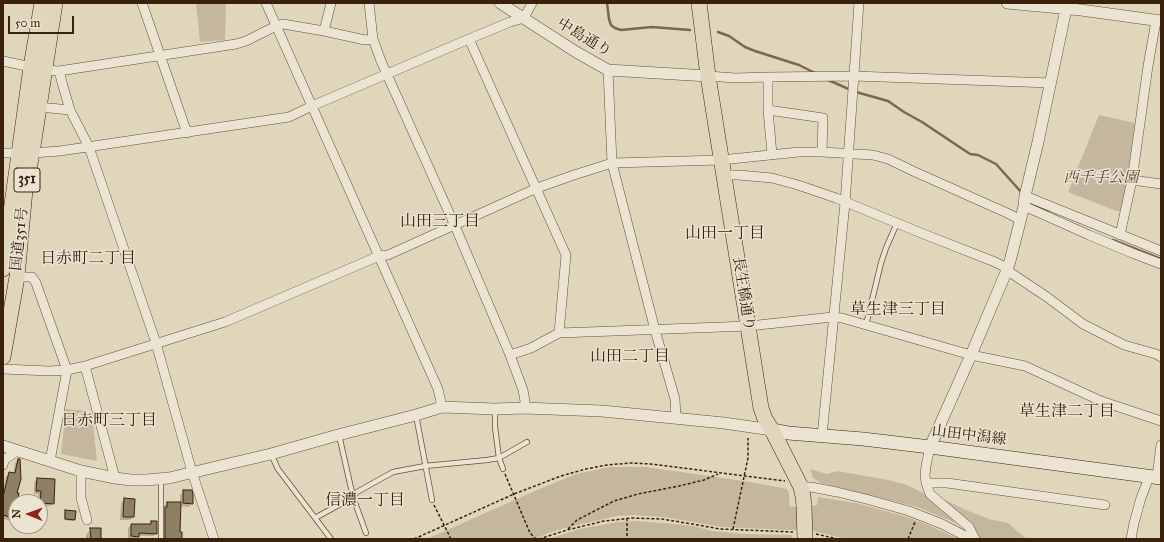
<!DOCTYPE html>
<html>
<head>
<meta charset="utf-8">
<style>
	body { margin:0 }
	#map { position:relative; width:1164px; height:542px; overflow:hidden; background:#e0d6bb; font-family:"IM FELL Great Primer",serif }
	canvas { display:block }
	.frame { position:absolute; inset:0; border:4px solid #3a210b; pointer-events:none }
	.north { position:absolute; left:8px; top:494px; width:40px; height:40px; box-sizing:border-box; background:#ebe4d3; border:1px solid #a49683; border-radius:50%; rotate:271deg; font-size:11px; font-weight:700; line-height:16px; text-align:center; color:#3a210b }
	.north::after { content:''; display:block; margin:auto; width:14px; height:18px; background:#8f2418; clip-path:polygon(50% 0,100% 100%,50% 72%,0 100%) }
	.scale { position:absolute; left:8px; top:16px; width:66px; height:18px; box-sizing:border-box; border:2px solid #3a210b; border-top:0; padding-left:5px; font-size:12px; line-height:14px; white-space:nowrap; color:#3a210b; -webkit-text-stroke:3px #ebe4d3; paint-order:stroke }
</style>
</head>
<body>
<div id="map">
<canvas width="1164" height="542"></canvas>
<div class="frame"></div>
<div class="north">N</div>
<div class="scale">50 m</div>
</div>
<script>
const g = document.querySelector('canvas').getContext('2d');
g.lineJoin = 'round';
function fill(path, color) { g.fillStyle = color; g.fill(path, 'evenodd'); }
const poly = rows => new Path2D(rows.map(r => 'M' + r).join(''));
function trace(path, color, width, dash) { g.strokeStyle = color; g.lineWidth = width; g.lineCap = dash ? 'butt' : 'round'; g.setLineDash(dash || []); g.stroke(path); }
function write(font, color, halo, rows, align = 'center') {
  g.font = font + ' "IM FELL Great Primer","Noto Serif JP",serif'; g.lineWidth = 3; g.setLineDash([]); g.textBaseline = 'middle'; g.strokeStyle = halo; g.fillStyle = color; for (const [text, x, y, turn = 0] of rows) {
    g.save(); g.translate(x, y); g.rotate((+turn || 0) * Math.PI / 180); g.textAlign = isNaN(turn) ? turn : align; if (halo) g.strokeText(text, 0, 0); g.fillText(text, 0, 0); g.restore();
  }
}
fill(poly([
	[196,3,226,3,225,40,200,42],
	[1099,115,1135,123,1123,206,1119,212,1068,192],
	[66,409,86,411,93,423,97,461,61,454],
	[610,467,646,467,750,482,787,489,789,494,790,507,817,505,818,497,856,503,907,517,928,525,959,539,846,539,813,531,722,527,664,517,633,515,617,516,565,528,549,533,534,539,427,539,537,490,576,474],
	[810,469,827,474,837,471,888,480,907,485,923,493,929,498,937,496,966,510,989,519,1008,523,1024,537,1029,539,982,539,956,523,917,507,821,483,813,478],
	[636,521,674,524,693,526,712,531,746,534,792,535,792,539,548,539,580,529,617,522]
]), '#c4b79d');
fill(poly([
	[18,460,16,494,17,500,19,500,19,502,16,502,16,521,15,522,3,519,3,490,6,476,10,473,13,474,15,463],
	[37,479,53,503,50,506,40,506,40,502,38,502,38,494,34,494,34,482],
	[184,491,192,503,189,507,180,506,179,533,181,539,161,539,163,507,167,503,180,503,180,495],
	[124,499,133,517,130,520,120,520,121,503],
	[66,511,74,519,73,521,64,520,64,513],
	[151,522,156,533,153,536,138,536,135,539,128,539,128,528,131,525,148,525],
	[91,529,100,539,86,539,86,535]
]), '#0003');
trace(poly([
	[607,3,609,19,611,25,615,28,621,30,652,27,690,30],
	[718,32,729,36,745,47,755,51,799,65,815,73],
	[828,80,851,90],
	[856,92,888,101,904,112,922,122,970,154,978,155,996,164,1022,193],
	[1031,203,1048,212],
	[1113,240,1161,259]
]), '#7c6851', 2.5);
const building = poly([
	[18,459,20,459,21,479,17,493,19,493,17,502,16,502,16,519,3,515,3,497,9,472,15,473,18,459],
	[37,478,55,479,54,504,40,503,41,491,36,491,37,478],
	[183,490,192,490,193,495,193,504,183,503,183,490],
	[124,498,135,499,134,517,123,517,124,498],
	[167,502,181,502,180,532,182,532,182,539,165,539,165,507,167,507,167,502],
	[65,510,76,511,75,520,65,519,65,510],
	[151,521,157,521,157,534,139,533,139,537,131,536,131,524,151,524,151,521],
	[90,528,101,528,101,539,91,539,90,528]
]);
fill(building, '#907f67');
trace(building, '#3a210b', 1);
const service = poly([
	[866,325,881,263,886,248,897,223],
	[495,410,495,427,499,458,503,469],
	[416,415,432,500],
	[339,435,353,497,366,533],
	[271,454,278,469,331,539],
	[315,518,353,497,357,492,393,472,425,466,487,460,499,458,527,442],
	[161,539,161,479]
]);
const minor = poly([
	[142,3,187,133],
	[266,3,438,389,442,407],
	[369,3,373,39,381,61,455,226,510,355,523,390,525,401,524,408],
	[324,31,331,3],
	[469,39,566,255,559,333],
	[3,61,31,67],
	[44,70,59,71,236,44,246,41,276,26,283,24,324,31,365,40,373,39],
	[608,70,612,163,655,330,675,399,676,418],
	[59,71,63,86,70,110],
	[708,76,735,78,768,77,854,76,1051,83],
	[768,77,768,110,772,154],
	[39,107,70,110,89,147,156,343,192,472,214,539],
	[768,110,823,118,822,152],
	[3,153,32,153,60,151,289,117,312,106,469,39,510,22,524,18,532,3],
	[724,175,738,175,772,178,798,185,836,198,921,233,995,262,1003,266,1011,273,1047,297,1083,324,1124,345,1156,354,1161,357],
	[1132,180,1161,184],
	[1025,196,1161,251],
	[1024,206,1089,235,1132,253,1161,264],
	[1120,235,1132,180,1148,66,1156,21],
	[17,277,32,277,36,283,67,370,50,461],
	[510,355,531,348,559,333,749,326,833,317,842,318,971,355,1025,366,1101,401,1161,421],
	[85,366,115,478],
	[3,369,49,371,67,370,85,366,225,322,379,256,388,255,537,188,574,175,612,163,721,160,799,152,822,152,873,155,888,159,913,171,1007,213,1021,220],
	[822,436,845,203,859,3],
	[930,447,926,466,925,475,926,483,930,494,969,527,975,539],
	[3,465,4,460,17,451],
	[81,471,81,498,87,520],
	[1157,477,1161,445],
	[926,483,947,483,1105,505],
	[801,487,811,487,837,492,866,499,909,511,942,524,971,539],
	[1131,539,1134,523,1141,498,1149,477]
]);
const tertiary = poly([
	[500,3,576,52,608,70,708,76],
	[1007,3,1081,10,1161,21],
	[3,446,81,471,115,478,131,480,146,480,169,478,271,454,338,435,416,415,442,407,495,409,524,408,602,411,724,423,772,430],
	[930,447,971,355,1007,270,1010,261,1024,206,1025,196,1038,142,1066,9]
]);
const secondary = poly([
	[772,430,788,433,863,439,930,447,1161,478]
]);
const trunk = poly([
	[699,3,708,76,761,408,765,419,772,430,801,487,803,496,804,506],
	[3,269,31,67,42,3],
	[3,357,17,277,25,190,32,153,55,3]
]);
trace(service, '#644e37', 6);
trace(minor, '#644e37', 10);
trace(tertiary, '#644e37', 12);
trace(secondary, '#3a210b', 14);
trace(trunk, '#3a210b', 16);
trace(poly([
	[505,474,530,533,536,539],
	[434,505,451,539],
	[627,518,627,539],
	[568,529,577,520,614,501,638,494,679,486,704,480,718,474],
	[733,529,748,458,748,438],
	[816,534,838,539],
	[414,539,514,494,561,476,586,469,607,465,631,463,651,464,785,481],
	[539,539,567,530,604,521,632,518,662,519,698,525,720,529,793,532],
	[908,539,915,522]
]), '#3a210b', 1.5, [3, 2]);
trace(service, '#ebe4d3', 4.5);
trace(minor, '#ebe4d3', 9);
trace(tertiary, '#ebe4d3', 11);
trace(secondary, '#ebe4d3', 13);
trace(trunk, '#e0d6bb', 15);
const trunkBridge = poly([
	[804,506,805,539]
]);
trace(trunkBridge, '#3a210b', 16, []);
trace(trunkBridge, '#e0d6bb', 15);
for (const [x, y, w] of [
	[27,180,26]
]) { const box = new Path2D(); box.roundRect(x - w / 2, y - 12, w, 24, 3); g.fillStyle = '#ebe4d3'; g.fill(box); trace(box, '#3a210b', 1); }
write('bold 14px', '#3a210b', null, [
	["351",27,180]
]);
write('15px', '#3a210b', '#ebe4d3', [
	["中島通り",584,38,31],
	["国道351号",20,239,-84],
	["長生橋通り",743,294,81],
	["山田中潟線",969,436,7]
]);
write('italic 15px', '#5c4630', '#ebe4d3', [
	["西千手公園",1101,178]
]);
write('16px', '#3a210b', '#ebe4d3', [
	["山田三丁目",440,222],
	["山田一丁目",725,234],
	["日赤町二丁目",88,259],
	["草生津三丁目",898,310],
	["山田二丁目",630,357],
	["草生津二丁目",1067,412],
	["日赤町三丁目",109,421],
	["信濃一丁目",365,501]
]);
</script>
</body>
</html>
